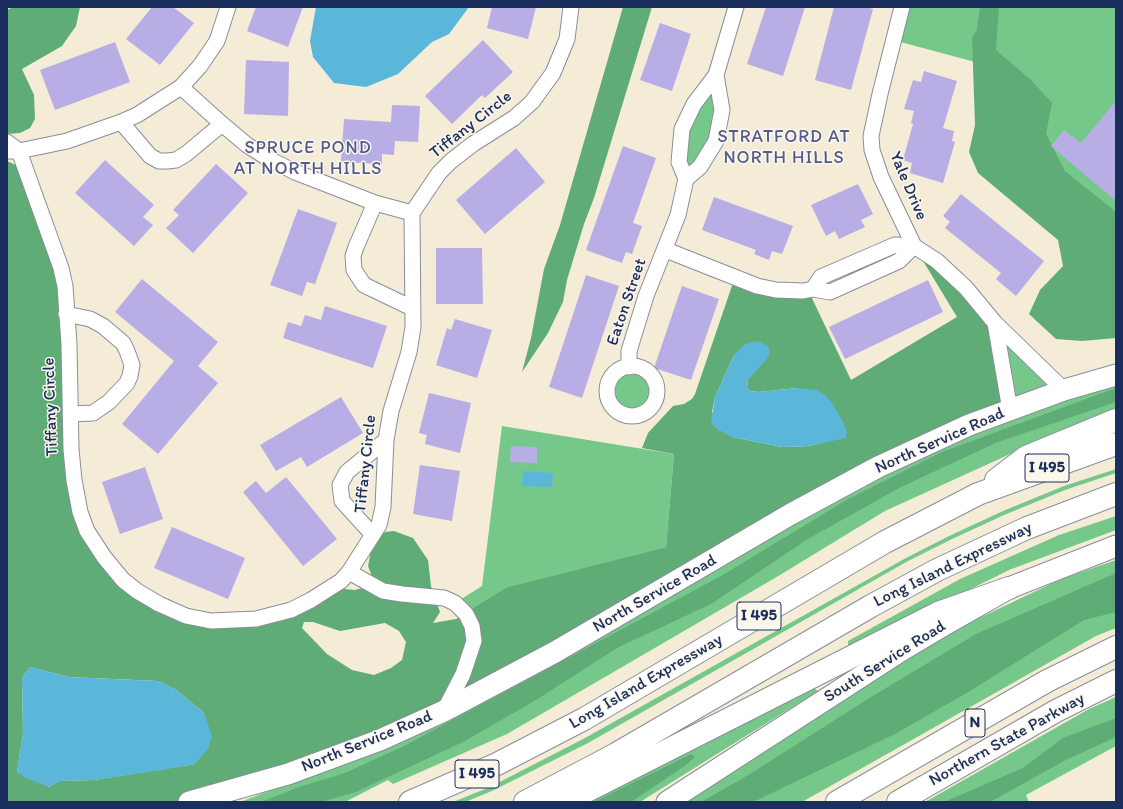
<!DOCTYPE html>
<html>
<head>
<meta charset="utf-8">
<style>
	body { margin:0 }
	#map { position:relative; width:1123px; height:809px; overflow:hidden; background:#f4ecd7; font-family:Itim,sans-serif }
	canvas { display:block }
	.frame { position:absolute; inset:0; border:8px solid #1b2f5e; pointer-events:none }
</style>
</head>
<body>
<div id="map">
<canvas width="1123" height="809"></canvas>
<div class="frame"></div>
</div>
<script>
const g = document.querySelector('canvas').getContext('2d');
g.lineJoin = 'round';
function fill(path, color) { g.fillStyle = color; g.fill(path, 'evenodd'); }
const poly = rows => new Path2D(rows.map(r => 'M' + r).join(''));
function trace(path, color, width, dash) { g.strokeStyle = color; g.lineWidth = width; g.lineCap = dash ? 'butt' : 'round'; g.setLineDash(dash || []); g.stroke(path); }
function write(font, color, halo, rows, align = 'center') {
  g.font = font + ' Itim,sans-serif'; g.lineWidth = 3; g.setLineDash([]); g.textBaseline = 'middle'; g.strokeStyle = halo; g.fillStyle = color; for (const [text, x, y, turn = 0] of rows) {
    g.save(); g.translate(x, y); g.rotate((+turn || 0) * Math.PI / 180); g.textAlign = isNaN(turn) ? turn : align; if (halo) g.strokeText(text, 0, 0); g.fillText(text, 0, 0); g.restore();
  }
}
fill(poly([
	[902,7,1116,7,1116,274,990,66,893,40],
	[716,75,716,141,686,179,682,129],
	[999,334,1053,386,1012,399],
	'607 391a25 25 0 1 1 50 0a25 25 0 1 1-50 0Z',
	[1116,382,1116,410,1030,445,885,511,775,578,507,734,393,784,388,780,345,802,240,802,282,786,864,482,991,425],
	[502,426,674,454,666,547,507,587,466,614,455,603,482,586],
	[1116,469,1116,473,1065,490,1004,515,952,539,908,561,588,743,492,791,465,802,453,802,490,787,585,738,906,558,949,536,1003,511,1064,486],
	[1116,516,1116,530,1009,570,902,623,848,646,848,641,960,579,1059,535],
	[1116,560,1116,628,1096,636,802,802,684,802,913,652,973,621,1059,580],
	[812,687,818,691,640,802,583,802],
	[1116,697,1116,746,1026,795,1029,802,925,802,1089,709]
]), '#76c88a');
fill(poly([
	[13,7,80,7,76,26,62,46,22,69,34,95,35,119,30,128,20,133,7,134,7,10],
	[623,7,652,7,594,198,584,224,567,280,563,302,548,333,522,372,531,338,544,269,560,225],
	[980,7,999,7,996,50,1031,80,1052,103,1046,134,1065,171,1116,212,1116,338,1082,341,1056,339,1029,314,1040,290,1063,266,1058,240,978,173,969,152,975,125,972,38,977,29],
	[7,161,18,166,61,268,80,512,123,580,186,616,256,619,335,588,355,590,375,584,368,566,371,551,379,536,385,532,394,531,413,538,428,560,431,586,440,612,433,623,456,619,507,587,666,547,674,454,642,448,648,433,673,406,684,404,692,399,695,394,735,277,808,290,851,380,957,317,914,246,995,323,1010,410,470,690,463,686,444,711,189,802,7,802],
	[734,355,748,380,747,388,750,391,759,392,797,388,822,443,809,446,782,447,732,437,712,412,715,397],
	[304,622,313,622,340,631,385,623,399,631,406,642,402,660,391,668,374,675,352,670,327,654,302,628],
	[30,667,69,677,158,681,176,690,204,713,195,764,94,780,59,781,49,787,17,772,23,734,22,678],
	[1116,388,1116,402,998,442,901,487,808,539,711,604,619,647,536,700,465,741,356,792,321,802,261,802,299,787,345,773,404,746,721,576,848,499,942,452],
	[1116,573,1116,612,1084,620,965,694,895,734,753,802,701,802,750,774,871,697,976,634],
	[1116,718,1116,737,1066,760,990,802,944,802,1023,768,1063,738],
	[691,754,695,757,686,765,631,802,594,802]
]), '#60ac76');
fill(poly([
	[316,7,469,7,449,34,432,42,398,74,366,87,334,83,313,57,310,41],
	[758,341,768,346,770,352,767,359,748,380,747,388,750,391,759,392,797,388,817,390,825,395,832,403,843,422,847,432,846,438,809,446,782,447,732,437,717,429,711,423,715,397,734,355,745,344],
	[523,471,553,473,552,487,522,486],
	[30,667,69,677,158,681,176,690,204,713,212,736,208,749,195,764,162,770,94,780,60,781,49,787,26,778,17,772,23,734,22,678]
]), '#5bb7d9');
fill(poly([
	[152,7,173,7,194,23,160,65,126,39],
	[256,7,303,7,288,47,247,31],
	[492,7,536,7,528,39,487,28],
	[766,7,805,7,783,76,747,64],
	[834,7,865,7,873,9,851,90,815,80],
	[660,23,691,34,672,91,640,80],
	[483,40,513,72,485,98,482,95,452,124,425,96],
	[115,42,130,82,55,110,40,70],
	[246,60,289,62,288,116,244,114],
	[924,71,957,81,943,128,954,131,952,141,955,142,943,183,910,173,912,163,903,160,913,124,911,123,914,111,904,109,913,80,921,82],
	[1116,101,1116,201,1051,146,1064,130,1081,143],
	[392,105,420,106,418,142,395,141,394,155,382,154,382,164,341,162,344,119,391,122],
	[623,146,656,158,633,223,642,226,632,254,626,252,622,263,586,250],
	[516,148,545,182,485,234,456,200],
	[105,160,154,205,143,217,153,225,134,246,75,193],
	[216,164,248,193,193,253,166,228,179,215,173,210],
	[858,184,873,214,861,220,865,227,839,239,835,231,826,236,811,205],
	[961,194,1044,261,1016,296,996,279,1001,273,945,228,950,222,943,216],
	[714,197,793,226,782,254,772,251,769,260,754,254,756,250,702,230],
	[298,209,337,223,315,284,307,282,302,296,270,285],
	[436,248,482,248,483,304,436,304],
	[586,275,619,286,582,398,549,387],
	[142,279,218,342,198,366,218,383,158,454,122,424,174,361,115,312],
	[928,280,943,312,845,359,829,327],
	[682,286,719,299,691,380,654,368],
	[325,306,387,326,373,368,283,338,288,322,301,326,305,315,321,320],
	[455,319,492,330,477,378,436,365,447,328,451,330],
	[429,393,471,403,460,453,425,444,427,435,419,433],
	[341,397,363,433,307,467,301,457,276,471,260,445],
	[511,446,537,447,537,463,510,462],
	[420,465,460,471,452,521,413,514],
	[145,467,163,519,120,534,102,482],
	[286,477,337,539,303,566,243,492,256,481,266,493],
	[172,527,245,558,228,599,154,568]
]), '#b8ade4');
const minor = poly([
	[228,7,217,41,200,66,181,87,137,115,121,122,67,141,19,151,61,268,65,286,69,344,71,449,74,480,80,512,87,531,104,557,123,580,137,591,159,604,186,616,211,621,256,619,291,610,311,600,341,581,349,572,379,525,383,507,386,440,391,411,409,352,413,327,412,213,439,173,451,161,473,144,514,118,532,102,553,73,567,39,571,7],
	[902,7,880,94,871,136,872,150,881,177,914,246,937,261,966,288,995,323,1064,390],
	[716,75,736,7],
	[181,87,222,124,247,145,269,159,295,172,375,203,412,213],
	[121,122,150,156,159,161,167,161,176,160,186,154,222,124],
	[7,142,19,151,7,151],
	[375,203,356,247,353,256,354,270,364,285,412,308],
	[895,245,914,246,899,261,830,292,813,289,821,277,895,245],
	[666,250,757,286,776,290,803,291,813,289],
	[66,314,90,319,103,326,123,343,127,351,132,365,130,376,127,383,109,402,93,413,70,414],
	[995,323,1010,410],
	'607 391a25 25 0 1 1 50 0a25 25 0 1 1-50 0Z',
	[629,367,629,351,646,296,678,215,686,179,679,162,682,129,694,104,716,75,722,110,716,141,700,167,686,179],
	[373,535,342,501,340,485,347,472,386,440],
	[349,572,383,591,402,594,444,598,455,603,466,614,472,626,474,641,463,674,444,711]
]);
const secondary = poly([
	[189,802,288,774,380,740,444,711,555,652,791,514,878,467,969,425,1064,390,1116,375],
	[667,802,902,650,944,625,1009,588,1116,546]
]);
const motorway = poly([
	[996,480,1026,457,1116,420],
	[410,802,497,764,584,719,885,542,978,494,1116,444],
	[525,802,616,754,871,606,937,570,1027,528,1116,494],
	[559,802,577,796,938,613,1009,588],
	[837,802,1047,681,1116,647],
	[898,802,1056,711,1116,681]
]);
trace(minor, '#888e9a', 17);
trace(secondary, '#888e9a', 23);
trace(motorway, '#888e9a', 24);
trace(minor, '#fff', 15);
trace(secondary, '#fff', 21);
trace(motorway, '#fff', 22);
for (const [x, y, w] of [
	[1047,468,44],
	[759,616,44],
	[975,723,20],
	[477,774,44]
]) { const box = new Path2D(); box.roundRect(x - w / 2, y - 14, w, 28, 3); g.fillStyle = '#fbf7ec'; g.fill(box); trace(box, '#1b2f5e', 1); }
write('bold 16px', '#1b2f5e', null, [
	["I 495",1047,468],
	["I 495",759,616],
	["N",975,723],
	["I 495",477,774]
]);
write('17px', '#1b2f5e', '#fbf7ec', [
	["Tiffany Circle",471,125,-38],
	["Yale Drive",908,186,67],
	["Eaton Street",627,302,-71],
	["Tiffany Circle",51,407,-92],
	["North Service Road",940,441,-24],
	["Tiffany Circle",366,464,-84],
	["Long Island Expressway",953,565,-26],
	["North Service Road",655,594,-30],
	["South Service Road",885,662,-32],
	["Long Island Expressway",646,682,-30],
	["Northern State Parkway",1007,740,-29],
	["North Service Road",367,742,-22]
]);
g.letterSpacing = '1px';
write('18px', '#525b8d', '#fbf7ec', [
	["STRATFORD AT",784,137],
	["NORTH HILLS",784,158],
	["SPRUCE POND",308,148],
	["AT NORTH HILLS",308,169]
]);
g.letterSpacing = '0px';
</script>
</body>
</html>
